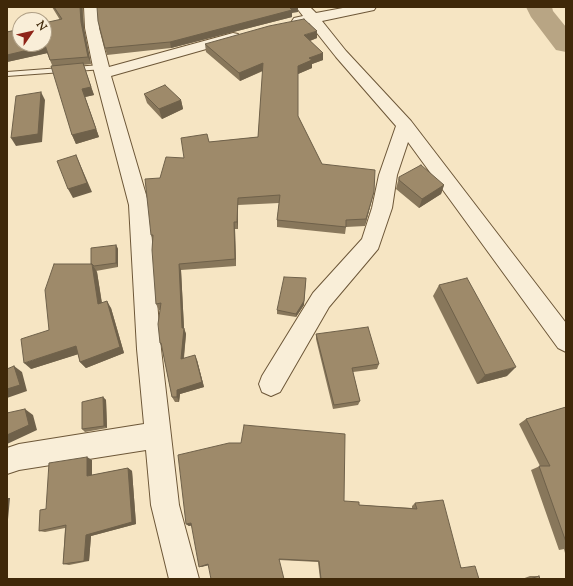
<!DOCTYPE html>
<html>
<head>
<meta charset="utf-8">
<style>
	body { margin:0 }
	#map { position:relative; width:573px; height:586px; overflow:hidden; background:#f6e5c3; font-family:"Sorts Mill Goudy",serif }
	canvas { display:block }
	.frame { position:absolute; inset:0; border:8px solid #3f2809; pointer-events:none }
	.north { position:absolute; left:12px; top:12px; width:40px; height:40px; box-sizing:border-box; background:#f9eed8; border:1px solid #af9f85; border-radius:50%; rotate:56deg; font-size:11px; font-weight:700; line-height:16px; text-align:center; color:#3f2809 }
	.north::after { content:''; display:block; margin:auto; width:14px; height:18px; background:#8f2418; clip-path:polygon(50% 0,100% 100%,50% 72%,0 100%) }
</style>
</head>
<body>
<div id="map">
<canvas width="573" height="586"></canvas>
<div class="frame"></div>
<div class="north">N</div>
</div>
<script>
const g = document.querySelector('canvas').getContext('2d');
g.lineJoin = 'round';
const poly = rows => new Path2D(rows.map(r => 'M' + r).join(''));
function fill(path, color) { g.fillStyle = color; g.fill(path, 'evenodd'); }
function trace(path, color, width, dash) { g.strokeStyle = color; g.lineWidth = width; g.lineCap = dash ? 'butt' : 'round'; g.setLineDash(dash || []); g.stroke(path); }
fill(poly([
	[526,7,552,7,553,11,566,27,566,52,556,50,531,17,526,7]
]), '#b8a584');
const lane = poly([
	[101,65,104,65,104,69,7,76,7,72,101,65]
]);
const street = poly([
	[84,7,98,7,99,28,109,67,233,33,238,34,240,37,238,40,111,76,149,205,161,349,179,505,199,579,169,579,151,505,146,450,19,470,7,474,7,448,19,444,144,424,137,349,129,205,93,67,85,28,84,7],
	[296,7,310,7,316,13,348,7,376,7,374,10,322,21,346,51,411,121,566,323,566,352,558,348,408,142,397,175,392,208,378,249,329,307,280,392,271,396,262,392,259,384,262,376,313,293,362,239,372,208,379,175,396,126,336,57,309,23,299,25,294,24,292,21,294,18,303,16,296,7]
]);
trace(lane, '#6d5738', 2);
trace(street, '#6d5738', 2);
fill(lane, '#f9eed8');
fill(street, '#f9eed8');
fill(poly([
	[52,7,83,7,84,28,91,64,83,65,94,95,85,97,99,137,76,144,72,135,52,65,47,53,7,62,7,32,60,20],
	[298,12,292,13,292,17,171,48,107,55,105,48],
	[317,38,310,41,323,53,323,60,312,64,312,68,298,74,298,116,322,164,374,192,365,226,346,227,345,234,277,227,277,220,279,203,238,205,238,229,235,229,236,266,181,270,184,328,186,334,184,358,197,360,204,387,180,394,179,402,175,402,172,397,162,348,160,343,160,310,159,310,156,304,153,240,151,235,160,178,184,158,209,142,258,137,263,71,240,81,206,52,205,44],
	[144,94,181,100,183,109,162,119,147,103],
	[399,177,444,185,441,194,419,208,396,189],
	[116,245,118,249,118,267,96,271,97,272,102,303,111,308,124,353,86,368,80,362,78,354,31,369,49,330,91,264],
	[439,285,507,376,477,384,433,296],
	[304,305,296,317,277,314,277,310],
	[316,334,379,364,377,369,353,372,360,401,358,405,333,409,316,339],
	[103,397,106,400,107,428,85,432,82,429],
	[566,407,566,557,564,549,559,550,531,470,540,466,519,424,526,419],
	[92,460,92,475,128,468,132,471,136,524,91,536,89,561,69,565,63,564,65,528,45,532,39,531,46,509],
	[344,501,359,505,412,508,412,506,415,503,461,567,479,579,320,579,318,562,279,560,208,565,201,567,192,525,189,526,186,524],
	[530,576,539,576,540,579,522,579]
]), '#88775b');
fill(poly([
	[80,7,82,7,84,28,91,64,88,57,81,22],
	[291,7,298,7,298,12,292,13,292,17,171,48,170,42],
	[317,31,317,38,304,43,304,35],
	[45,45,48,53,7,62,7,55],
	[323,53,323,60,312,64,312,68,298,74,298,66,309,58],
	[83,63,94,95,85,97,99,137,76,144,72,135,82,89],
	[263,63,264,70,240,81,239,73],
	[41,92,45,100,42,142,16,146,11,138],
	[181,100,183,109,162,119,159,109],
	[76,155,92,192,73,198,68,189],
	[444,185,441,194,419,208,422,199],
	[374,192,372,199,365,226,366,219],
	[238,198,238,229,237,222],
	[234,222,235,229,236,266,235,259],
	[116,245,118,249,118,267,116,263],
	[92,264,97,272,103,311,98,304],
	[179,264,181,270,184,328,186,334,183,364,181,359,182,328],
	[306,278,304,305,296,317,296,314],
	[107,301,111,308,124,353,86,368,80,362],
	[76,346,82,353,31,369,24,363],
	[195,355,197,360,204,387,180,394,179,402,177,397,177,390],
	[14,366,22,372,27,391,7,398,7,389],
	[516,367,507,376,477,384,485,375],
	[103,397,106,400,107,428,104,426],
	[25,409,33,415,37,430,7,444,7,435],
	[87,457,92,460,92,479,87,476],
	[128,468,132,471,136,524,91,536,89,561,84,561,86,535],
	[7,498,10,498,7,530],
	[191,523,194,525,189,526,186,524],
	[208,564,210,565,201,567,199,567]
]), '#6f614a');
const building = poly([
	[54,7,80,7,81,22,88,57,50,60,45,45,45,46,7,55,7,32,20,29,20,44,44,44,44,23,62,19,54,7],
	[97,7,291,7,289,7,292,10,170,42,105,48,98,21,97,7],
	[304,19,317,31,304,35,323,53,309,58,312,60,298,66,298,116,322,164,375,170,374,192,366,219,346,220,346,227,277,220,280,195,238,198,237,222,234,222,235,259,179,264,182,328,184,328,181,359,195,355,202,382,177,390,177,397,172,397,161,343,160,343,158,324,161,303,156,304,152,250,153,235,151,235,145,179,160,178,166,157,184,158,181,138,207,134,209,142,258,137,263,63,239,73,205,44,269,26,304,19],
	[83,63,91,87,82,89,96,129,72,135,51,66,83,63],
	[165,85,181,100,159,109,144,94,165,85],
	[41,92,38,134,11,138,16,96,41,92],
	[76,155,87,183,68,189,57,161,76,155],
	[421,165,444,185,422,199,399,180,399,177,421,165],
	[116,245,116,263,94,266,92,264,91,264,91,248,116,245],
	[54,264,92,264,98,304,107,301,120,347,80,362,76,346,24,363,21,339,49,330,45,290,54,264],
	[284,277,306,278,304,301,296,314,277,310,284,277],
	[467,278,516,367,485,375,439,285,467,278],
	[368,327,379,364,352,368,360,401,334,405,316,334,368,327],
	[14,366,20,385,7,389,7,369,14,366],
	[103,397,104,426,82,429,82,402,103,397],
	[566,407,566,542,539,466,550,466,526,419,566,407],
	[25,409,29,425,7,435,7,413,25,409],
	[244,425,345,434,344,501,359,502,359,505,417,509,415,503,443,500,461,568,475,566,479,579,321,579,319,561,279,559,284,579,211,579,208,564,199,567,191,523,186,524,178,455,229,443,241,443,244,425],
	[87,457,87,476,128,468,132,522,86,535,84,561,63,564,66,525,39,531,40,510,46,509,49,463,87,457],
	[539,576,540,579,530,579,539,576]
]);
fill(building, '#9e8a6a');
trace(building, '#6f614a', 1);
</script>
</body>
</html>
